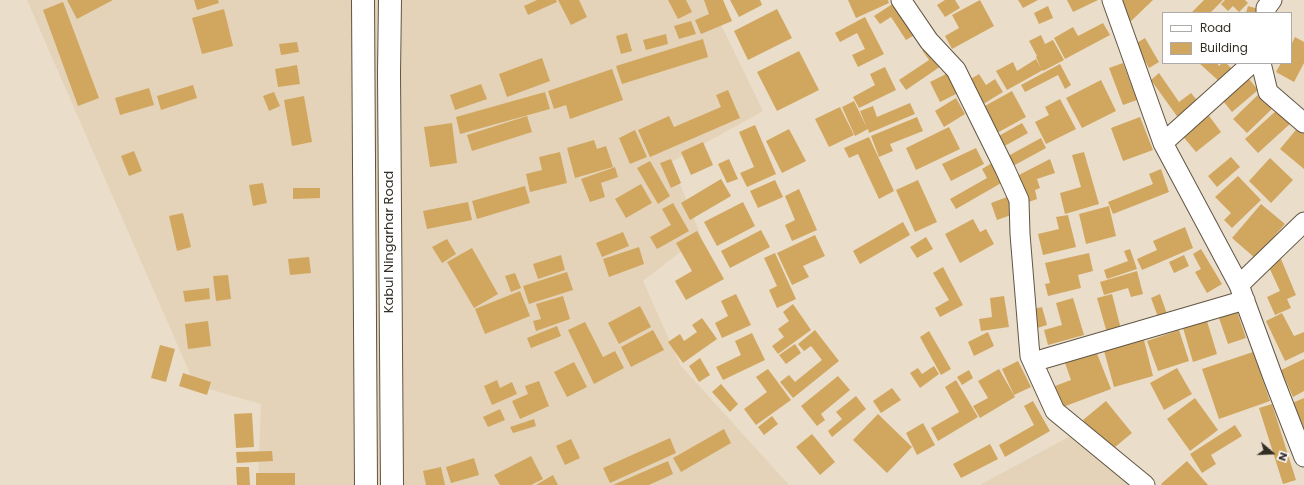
<!DOCTYPE html>
<html>
<head>
<meta charset="utf-8">
<style>
  body { margin:0 }
  #map { position:relative; width:1304px; height:485px; overflow:hidden; background:#eaddc9; font-family:Poppins,sans-serif }
  canvas { display:block }
  .legend { position:absolute; left:1162px; top:12px; width:130px; height:52px; box-sizing:border-box; background:#fff; border:1px solid #adaba8; margin:0; padding:5px 7px; list-style:none; font-size:12px; color:#322d25 }
  .legend li { display:flex; align-items:center; gap:8px; height:20px }
  .legend b { width:20px; border:1px solid #adaba8 }
  .north { position:absolute; left:1252px; top:433px; width:40px; height:40px; -webkit-text-stroke:3px #fff; paint-order:stroke; rotate:109deg; font-size:11px; font-weight:700; line-height:16px; text-align:center; color:#322d25 }
  .north::after { content:''; display:block; margin:auto; width:14px; height:18px; background:#322d25; clip-path:polygon(50% 0,100% 100%,50% 72%,0 100%) }
</style>
</head>
<body>
<div id="map">
<canvas width="1304" height="485"></canvas>
<ul class="legend">
<li><b style="height:5px;background:#fff"></b>Road</li>
<li><b style="height:11px;background:#d1a760"></b>Building</li>
</ul>
<div class="north">N</div>
</div>
<script>
const g = document.querySelector('canvas').getContext('2d');
g.lineJoin = 'round';
function fillPath(path, color) {
  g.fillStyle = color;
  g.fill(path, 'evenodd');
}
function toPath(rows) {
  const path = new Path2D();
  for (const r of rows) {
    path.moveTo(r[0], r[1]);
    for (let i = 2; i < r.length; i += 2) path.lineTo(r[i], r[i + 1]);
  }
  return path;
}
function trace(path, color, width, dash) {
  g.strokeStyle = color;
  g.lineWidth = width;
  g.lineCap = dash ? 'butt' : 'round';
  g.setLineDash(dash || []);
  g.stroke(path);
}
function label(font, color, halo, rows, align = 'center') {
  g.font = font + ' Poppins,sans-serif';
  g.lineWidth = 3;
  g.setLineDash([]);
  g.textBaseline = 'middle';
  g.strokeStyle = halo;
  g.fillStyle = color;
  for (const [text, x, y, turn = 0] of rows) {
    g.save();
    g.translate(x, y);
    g.rotate((+turn || 0) * Math.PI / 180);
    g.textAlign = isNaN(turn) ? turn : align;
    if (halo) g.strokeText(text, 0, 0);
    g.fillText(text, 0, 0);
    g.restore();
  }
}
const built = toPath([
  [27,0,709,0,763,111,671,162,701,236,643,281,681,366,789,485,258,485,261,404,195,385],
  [1076,433,1140,485,980,485]
]);
const building = toPath([
  [67,0,113,0,77,19],
  [194,0,218,0,219,3,197,10],
  [537,0,556,0,557,2,528,15,524,6],
  [558,0,579,0,587,17,571,25],
  [668,0,686,0,692,12,678,19],
  [704,0,723,0,732,21,701,34,695,20,709,14],
  [730,0,760,0,762,5,739,17],
  [848,0,888,0,889,3,856,18],
  [945,0,955,0,960,8,945,17,937,5],
  [980,0,994,26,952,49,945,36,959,28,952,15],
  [1018,0,1038,0,1023,8],
  [1067,0,1098,0,1073,12],
  [1117,0,1153,0,1129,23],
  [1204,0,1223,0,1210,13,1191,13],
  [1225,0,1245,0,1248,3,1239,12,1233,6,1228,11,1221,4],
  [897,1,918,33,906,40,891,17,880,24,874,16],
  [63,2,99,98,78,106,43,10],
  [1048,6,1053,18,1039,24,1034,13],
  [1248,6,1262,10,1261,13,1246,13],
  [224,9,233,46,202,54,192,18],
  [777,9,792,38,748,60,734,31],
  [865,17,884,54,858,67,852,55,865,49,857,33,840,42,835,33],
  [691,21,696,34,679,39,674,26],
  [1103,23,1110,35,1065,59,1054,38,1073,27,1078,36],
  [627,33,632,51,621,54,616,36],
  [666,34,668,44,646,50,643,40],
  [1041,35,1045,44,1053,40,1064,60,1043,71,1043,70,1007,90,996,71,1013,62,1017,71,1036,59,1041,68,1036,57,1037,56,1029,41],
  [1295,37,1304,42,1304,63,1294,82,1276,72,1281,63,1291,63,1291,45],
  [1145,38,1159,62,1149,68,1135,44],
  [703,39,708,57,622,84,616,66],
  [297,42,299,52,281,55,279,44],
  [930,44,944,64,906,90,899,80,929,60,922,50],
  [799,51,819,90,777,111,757,72],
  [542,58,550,81,507,97,499,74],
  [1123,63,1137,100,1123,105,1109,68],
  [1199,63,1217,63,1219,66,1222,63,1226,63,1234,71,1222,84],
  [1060,64,1071,85,1065,89,1058,75,1025,92,1021,85],
  [297,65,300,84,278,87,275,69],
  [885,67,896,90,859,108,853,97,875,85,870,74],
  [612,69,623,100,570,119,566,105,554,109,548,91],
  [950,72,960,92,940,102,930,82],
  [1159,73,1179,102,1191,93,1200,104,1179,119,1151,80],
  [979,74,986,85,995,79,1003,92,980,106,966,82],
  [1245,74,1258,90,1232,112,1219,96],
  [1101,80,1116,111,1082,128,1066,98],
  [481,84,487,99,455,110,450,95],
  [193,85,197,98,161,110,157,96],
  [149,88,154,105,120,115,115,98],
  [728,90,740,118,650,157,638,130,669,116,674,127,721,107,716,95],
  [1012,91,1026,117,997,133,983,107],
  [274,92,280,106,269,111,263,96],
  [545,92,550,109,460,134,456,117],
  [1261,92,1275,106,1247,133,1233,119],
  [304,96,312,142,292,146,284,100],
  [956,98,965,114,944,127,935,111],
  [1060,99,1076,129,1046,144,1035,122,1049,115,1045,107],
  [854,101,867,128,860,111,873,106,877,117,910,103,915,114,869,133,868,129,855,136,842,107],
  [840,107,854,135,829,147,815,119],
  [1278,109,1291,123,1258,153,1245,139],
  [1207,113,1221,132,1196,152,1181,134],
  [527,116,532,132,472,151,467,135],
  [917,117,923,131,890,144,893,151,879,157,871,136],
  [1140,117,1153,150,1123,161,1111,128],
  [452,123,457,163,430,167,424,127],
  [1022,123,1028,133,1001,148,995,138],
  [755,125,776,174,747,187,740,173,754,167,739,132],
  [1300,125,1304,129,1304,169,1280,149],
  [949,127,960,149,916,170,906,148],
  [789,129,806,161,782,173,766,141],
  [635,130,647,157,630,164,619,138],
  [869,137,894,191,879,199,858,154,849,158,844,148],
  [1041,138,1046,148,1013,166,1008,156],
  [594,140,597,149,606,146,613,167,575,178,567,148],
  [703,142,713,165,691,175,681,152],
  [976,148,984,164,951,181,942,164],
  [134,151,142,171,129,176,121,156],
  [560,152,567,183,530,192,526,174,542,170,539,157],
  [1084,152,1099,204,1065,214,1060,193,1081,187,1072,155],
  [1231,157,1240,167,1217,187,1208,176],
  [1270,158,1293,180,1271,203,1249,181],
  [671,159,681,183,671,188,660,163],
  [729,159,738,179,727,183,718,164],
  [1050,159,1055,173,1037,179,1040,188,1035,190,1037,199,1026,203,1015,177],
  [650,161,670,196,658,204,637,168],
  [992,163,1003,182,956,209,950,199,987,178,982,169],
  [615,167,618,177,601,183,605,197,590,202,581,179],
  [1161,169,1169,192,1113,214,1108,202,1153,184,1149,174],
  [1238,176,1261,200,1232,228,1224,220,1231,213,1215,197],
  [721,179,731,196,690,220,681,203],
  [775,180,783,197,758,208,750,191],
  [918,180,937,222,915,232,896,190],
  [263,183,267,203,253,206,249,185],
  [641,184,652,203,626,218,615,199],
  [525,186,530,203,477,219,472,201],
  [293,188,320,188,320,198,293,199],
  [799,189,817,230,792,241,785,225,795,220,785,196],
  [1007,197,1014,214,997,220,991,203],
  [468,202,472,220,427,229,423,211],
  [743,202,755,226,717,246,704,222],
  [673,203,689,231,657,249,650,237,671,225,662,209],
  [1261,204,1285,224,1255,258,1232,238],
  [1109,206,1116,236,1086,244,1079,214],
  [183,213,191,247,177,251,169,216],
  [1068,215,1076,247,1043,255,1038,234,1059,229,1056,217],
  [973,219,980,232,986,229,994,244,960,263,945,234],
  [903,222,910,235,860,264,853,251],
  [1185,227,1193,248,1142,270,1137,259,1157,250,1153,241],
  [761,230,770,247,730,268,721,251],
  [697,231,724,279,686,300,675,281,692,271,676,243],
  [623,232,629,246,602,257,596,243],
  [815,235,825,256,803,266,809,277,792,285,777,253],
  [926,237,933,249,917,258,910,247],
  [447,239,456,254,442,263,432,247],
  [639,247,644,264,609,277,603,259],
  [472,248,498,294,474,308,447,262],
  [1130,249,1137,269,1107,279,1104,270,1128,261,1124,251],
  [1201,249,1222,284,1207,293,1195,272,1201,269,1193,254],
  [775,253,796,299,777,308,769,290,777,286,764,258],
  [1089,253,1093,271,1078,275,1081,288,1048,296,1045,284,1050,283,1045,263],
  [561,255,565,270,538,279,533,264],
  [1184,255,1189,266,1174,273,1169,262],
  [309,257,311,273,290,275,288,259],
  [1281,259,1296,295,1287,299,1291,308,1275,315,1267,297,1280,291,1268,265],
  [943,267,963,305,940,317,935,308,949,300,933,273],
  [1137,271,1143,294,1131,297,1128,288,1104,295,1100,282],
  [567,272,573,290,529,304,523,286],
  [515,273,521,288,511,292,505,276],
  [228,275,231,299,216,301,213,276],
  [209,288,210,299,185,302,183,291],
  [520,291,530,316,485,334,475,309],
  [736,294,751,325,722,338,715,323,728,316,721,301],
  [1112,294,1121,329,1107,333,1097,298],
  [1160,294,1167,314,1158,317,1151,298],
  [563,296,570,319,536,331,533,321,541,319,536,304],
  [1004,296,1009,327,981,331,979,319,992,317,990,298],
  [1073,298,1084,335,1048,345,1044,330,1062,325,1056,303],
  [793,304,811,330,778,354,772,346,784,337,778,329,789,321,783,312],
  [640,306,651,327,619,344,608,323],
  [1042,307,1047,325,1034,329,1029,310],
  [1237,311,1246,338,1228,344,1219,318],
  [1282,313,1294,336,1304,332,1304,352,1285,361,1266,321],
  [702,318,717,339,683,363,668,342,680,334,684,341,697,332,692,325],
  [208,321,211,346,188,349,185,324],
  [1207,321,1217,354,1193,362,1183,328],
  [585,322,603,357,615,351,624,368,594,384,568,330],
  [557,326,561,336,531,348,527,338],
  [653,330,664,350,631,367,621,347],
  [815,330,839,361,793,398,780,382,789,375,795,382,822,360,811,346,804,351,798,344],
  [1179,330,1189,361,1158,371,1147,341],
  [929,331,951,369,941,375,920,337],
  [988,332,994,346,974,356,968,342],
  [752,333,765,360,723,380,716,367,741,355,735,341],
  [1144,340,1153,376,1114,387,1104,351],
  [795,344,801,353,786,364,779,355],
  [160,345,175,349,166,382,151,378],
  [1096,351,1111,389,1063,407,1055,386,1071,380,1065,363],
  [1253,352,1270,401,1219,419,1202,369],
  [700,358,710,375,699,382,689,366],
  [1304,359,1304,391,1293,397,1281,370],
  [1018,361,1031,387,1014,395,1002,369],
  [574,362,587,387,567,397,554,372],
  [934,366,939,374,920,388,910,373,918,368,922,374],
  [1177,368,1192,394,1164,410,1150,383],
  [768,369,791,400,756,425,744,409,767,392,756,377],
  [999,369,1015,397,980,418,973,406,988,398,978,381],
  [969,370,973,378,962,385,957,377],
  [183,373,211,382,207,395,179,386],
  [838,376,850,390,821,414,825,420,817,426,801,406],
  [497,380,500,388,512,382,517,394,492,405,484,386],
  [956,380,978,417,938,441,931,428,959,412,945,387],
  [539,381,549,406,520,419,512,401,528,394,525,386],
  [721,384,738,404,730,412,712,392],
  [892,388,901,400,881,413,873,401],
  [856,396,866,409,832,437,828,431,842,419,836,412],
  [1195,398,1218,430,1190,451,1167,419],
  [1304,398,1304,431,1292,403],
  [1033,401,1050,431,1005,457,999,445,1034,425,1024,406],
  [1106,401,1132,433,1109,452,1083,420],
  [1272,404,1296,480,1283,484,1259,408],
  [500,409,505,420,488,427,483,417],
  [252,413,254,447,236,448,234,414],
  [878,414,912,447,887,473,853,440],
  [772,416,778,424,764,435,758,427],
  [534,419,536,426,513,433,510,427],
  [923,423,935,445,917,455,906,433],
  [1235,425,1242,436,1211,455,1216,464,1202,473,1190,454],
  [724,429,731,443,681,472,673,458],
  [812,434,835,462,820,475,796,447],
  [670,438,676,453,610,483,603,468],
  [571,439,580,458,565,465,556,446],
  [990,444,998,459,961,478,953,464],
  [272,451,273,461,237,463,236,452],
  [531,456,543,479,531,485,500,485,494,475],
  [474,458,479,475,451,483,446,467],
  [668,461,673,474,649,485,613,485],
  [1187,461,1208,485,1162,485,1161,484],
  [236,467,249,467,250,485,237,485],
  [441,467,445,485,426,485,423,471],
  [256,473,295,473,295,485,256,485],
  [553,475,558,485,536,485]
]);
const minor = toPath([
  [901,0,929,41,956,70,1005,169,1019,200,1020,234,1030,356,1055,411,1145,485],
  [1112,0,1163,143,1239,285,1274,380,1304,457],
  [1266,13,1266,8,1272,0],
  [1261,63,1268,92,1304,123],
  [1163,143,1252,63],
  [1239,285,1304,222],
  [1033,362,1245,300]
]);
const trunk = toPath([
  [363,0,366,485],
  [390,0,389,73,392,485]
]);
const streetNames = [
  ["Kabul Ningarhar Road",390,242,-90]
];
fillPath(built, '#e4d3b8');
fillPath(building, '#d1a760');
trace(minor, '#605543', 21);
trace(trunk, '#605543', 24);
trace(minor, '#fff', 19);
trace(trunk, '#fff', 22);
label('13px', '#322d25', '#fff', streetNames);
</script>
</body>
</html>
